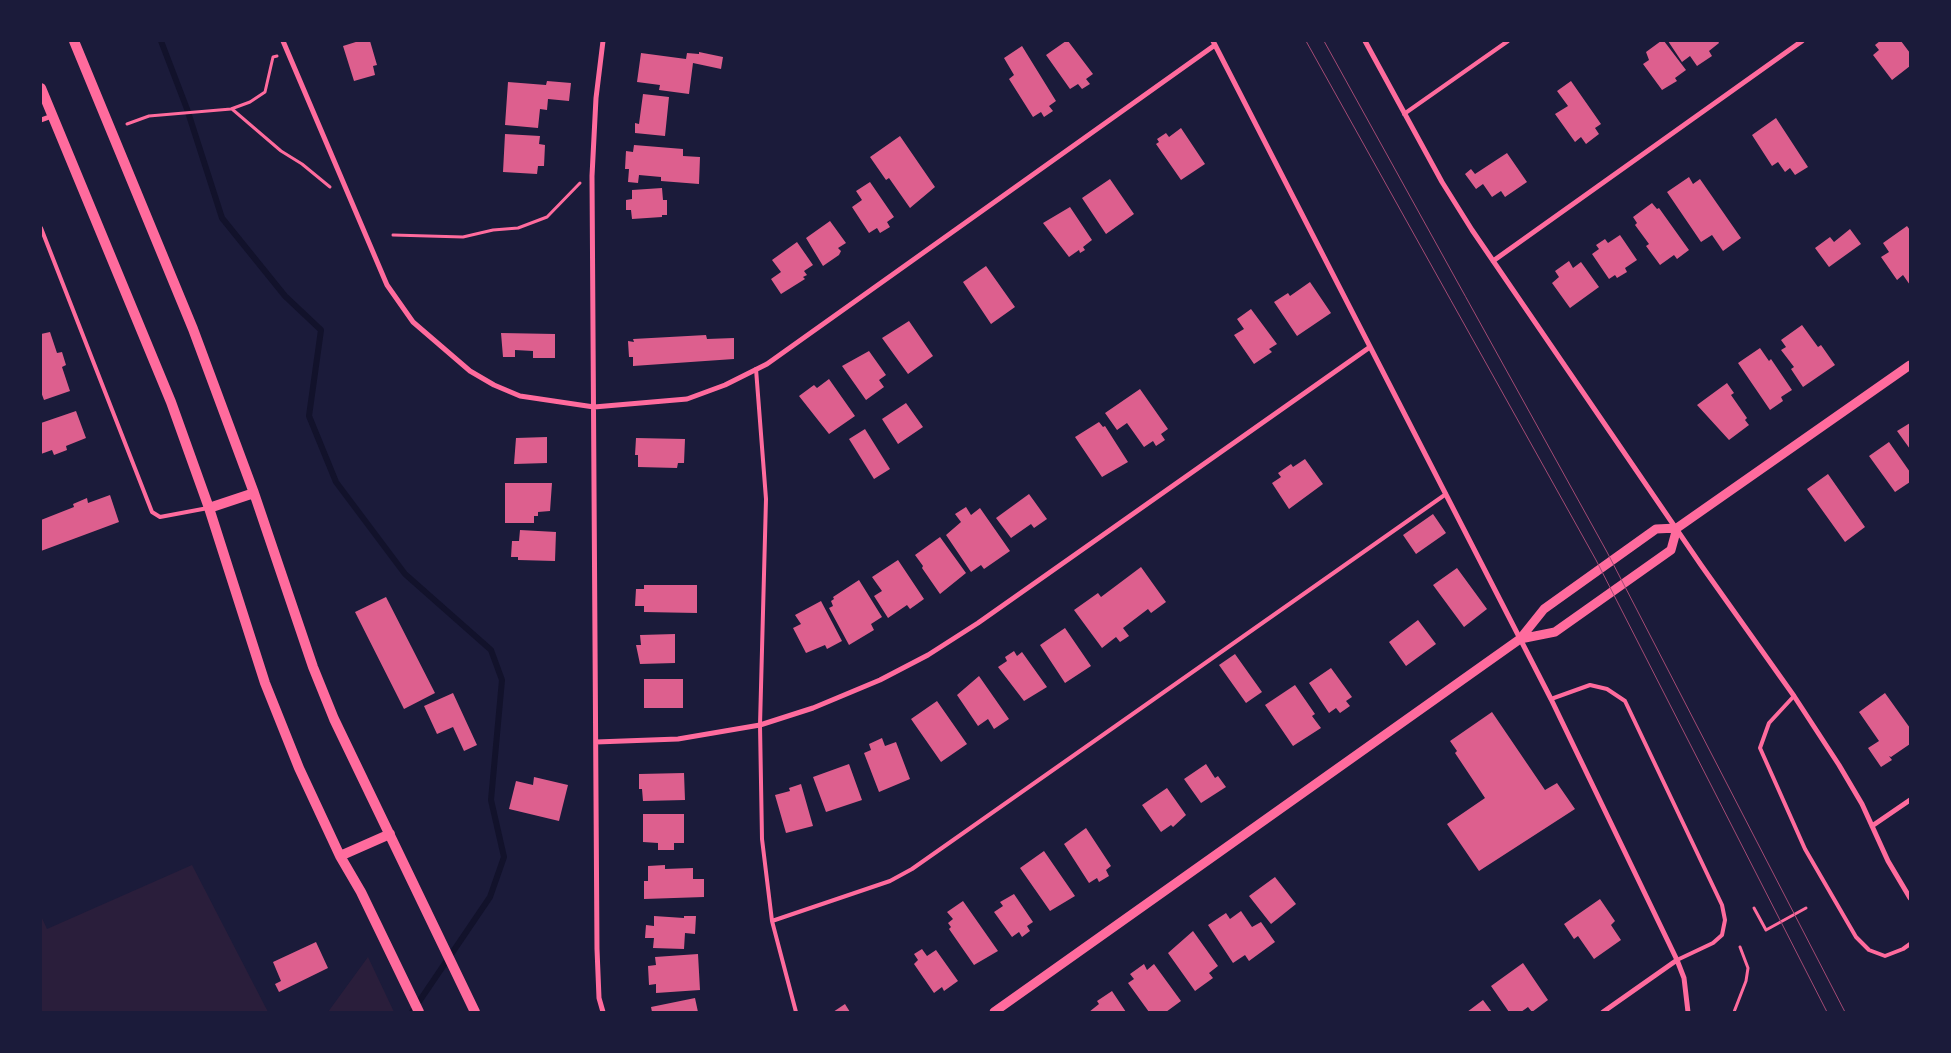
<!DOCTYPE html>
<html>
<head>
<meta charset="utf-8">
<style>
  body { margin:0 }
  #map { position:relative; width:1951px; height:1053px; overflow:hidden; background:#1b1b3a; font-family:"PT Sans Narrow",sans-serif }
  canvas { display:block }
  .frame { position:absolute; inset:0; border:42px solid #1b1b3a; pointer-events:none }
</style>
</head>
<body>
<div id="map">
<canvas width="1951" height="1053"></canvas>
<div class="frame"></div>
</div>
<script>
const g = document.querySelector('canvas').getContext('2d');
g.lineJoin = 'round';
function fillPath(path, color) {
  g.fillStyle = color;
  g.fill(path, 'evenodd');
}
function toPath(rows) {
  const path = new Path2D();
  for (const r of rows) {
    path.moveTo(r[0], r[1]);
    for (let i = 2; i < r.length; i += 2) path.lineTo(r[i], r[i + 1]);
  }
  return path;
}
function trace(path, color, width, dash) {
  g.strokeStyle = color;
  g.lineWidth = width;
  g.lineCap = dash ? 'butt' : 'round';
  g.setLineDash(dash || []);
  g.stroke(path);
}
const green = toPath([
  [192,865,268,1012,41,1012,41,916,47,929],
  [368,957,394,1012,328,1012]
]);
const stream = toPath([
  [161,41,187,109,222,218,285,296,321,330,309,416,336,482,405,574,491,650,502,680,491,800,504,857,490,897,412,1012]
]);
const building = toPath([
  [359,41,370,41,377,65,373,66,375,75,354,81,343,46],
  [1066,41,1068,41,1093,74,1086,79,1090,84,1082,89,1078,84,1070,89,1046,55],
  [1661,41,1664,41,1686,70,1675,78,1677,81,1662,90,1643,64,1649,60,1646,52],
  [1668,41,1718,41,1719,43,1709,51,1712,56,1697,66,1690,56,1682,62],
  [1880,41,1901,41,1910,53,1910,66,1892,80,1873,55,1879,50,1875,45],
  [1022,46,1056,101,1049,106,1053,111,1044,117,1041,112,1033,117,1009,79,1014,75,1004,58],
  [699,52,723,57,721,69,693,63,689,94,659,90,660,85,637,82,641,53,686,59,687,53,699,54],
  [547,81,571,83,569,101,548,99,547,110,540,109,538,128,505,125,508,82,546,85],
  [1571,81,1601,124,1595,128,1599,134,1586,144,1581,137,1575,142,1555,114,1568,106,1557,91],
  [643,94,669,97,665,136,635,133,635,123,639,124],
  [1776,118,1808,167,1795,175,1790,168,1785,172,1778,162,1772,166,1752,135],
  [1181,128,1205,164,1181,180,1156,144,1159,142,1157,139,1166,133,1169,137],
  [505,134,540,136,539,144,545,145,544,166,538,166,537,174,503,172],
  [900,136,935,187,910,208,889,178,886,180,870,157],
  [634,145,683,149,683,156,700,157,699,184,661,181,661,177,639,175,638,183,628,182,629,169,625,169,626,151,633,152],
  [1507,153,1527,182,1505,197,1501,191,1492,197,1483,184,1476,189,1465,174,1471,169,1475,174],
  [1689,177,1693,184,1700,179,1741,238,1723,251,1712,235,1701,242,1667,192],
  [1110,179,1134,214,1106,234,1082,198],
  [870,182,894,217,887,222,890,227,880,233,877,228,869,233,852,207,862,200,856,191],
  [662,188,663,200,667,200,667,215,662,215,662,217,632,219,631,210,626,210,626,200,632,199,632,190],
  [1652,203,1657,209,1659,208,1689,250,1677,259,1674,255,1660,265,1646,246,1649,244,1635,225,1637,223,1633,217],
  [1070,207,1092,240,1083,247,1085,250,1080,253,1079,250,1069,257,1043,223],
  [830,221,846,243,838,248,841,251,839,255,823,266,806,238],
  [1907,226,1910,230,1910,285,1903,275,1897,280,1881,257,1889,252,1883,243],
  [1850,229,1861,244,1829,267,1815,248,1830,237,1834,242],
  [1620,235,1637,260,1625,268,1627,272,1617,278,1615,275,1609,279,1592,254,1599,249,1596,245,1605,239,1608,243],
  [797,242,813,265,804,271,807,275,803,277,805,279,781,294,771,279,781,272,772,260],
  [1569,261,1573,268,1581,262,1599,287,1570,308,1552,283,1559,277,1555,271],
  [986,266,1015,307,991,324,963,282],
  [1310,282,1331,313,1297,336,1274,302,1288,293,1290,296],
  [1251,309,1277,344,1269,349,1272,352,1254,364,1234,335,1244,329,1237,319],
  [909,321,933,356,908,374,882,338],
  [1802,325,1818,347,1821,345,1835,365,1803,387,1791,369,1794,367,1781,350,1786,347,1781,340],
  [50,332,57,353,62,352,66,365,62,367,70,391,44,400,41,392,41,334],
  [501,333,555,334,555,358,533,358,533,351,515,350,515,357,503,357],
  [706,335,707,339,734,338,734,359,633,366,633,357,629,357,628,341,634,342,633,339],
  [1760,348,1769,361,1771,359,1792,390,1781,397,1783,401,1770,410,1738,363],
  [869,351,886,375,879,380,884,387,866,400,842,366],
  [829,379,855,416,829,434,799,396,814,385,817,388],
  [1727,383,1734,393,1731,395,1747,418,1745,420,1749,425,1729,440,1697,405],
  [1140,389,1168,429,1161,434,1165,440,1156,446,1153,441,1144,447,1127,423,1117,430,1105,413],
  [906,403,923,427,898,444,882,419],
  [76,411,86,438,66,446,67,450,54,455,52,450,41,454,41,423],
  [1099,422,1103,427,1105,426,1128,462,1102,477,1075,437],
  [1910,423,1910,449,1897,431],
  [865,429,890,469,874,479,849,439],
  [547,437,547,463,514,464,516,438],
  [636,438,685,439,684,463,678,463,677,468,638,467,638,455,635,455],
  [1889,442,1910,472,1910,482,1895,492,1869,456],
  [1305,459,1323,484,1289,509,1272,483,1281,477,1278,473,1291,464,1293,467],
  [1828,474,1865,527,1845,542,1807,489],
  [505,483,552,483,550,511,538,512,538,516,534,516,534,523,505,523],
  [1029,494,1047,519,1034,528,1031,524,1011,538,996,518],
  [110,495,119,522,41,551,41,520,74,507,73,504,87,498,88,503],
  [966,507,971,515,980,508,1010,551,984,569,981,565,971,572,946,535,961,522,955,514],
  [1433,514,1446,533,1416,554,1403,535],
  [520,530,556,532,555,561,518,560,518,557,511,557,512,541,519,541],
  [940,537,966,573,940,594,922,568,923,566,915,555],
  [898,560,924,599,910,609,907,605,888,618,874,596,882,591,872,577],
  [1141,567,1166,602,1151,613,1148,609,1123,628,1129,636,1120,642,1116,637,1102,648,1074,610,1098,593,1101,597],
  [1457,568,1487,609,1464,627,1433,585],
  [859,580,882,617,871,624,874,630,849,645,829,608,833,606,831,601,834,599,833,597],
  [644,585,697,585,697,613,644,612,644,606,635,606,636,589,644,589],
  [386,597,435,693,404,709,355,612],
  [821,601,842,641,827,649,825,645,806,653,793,628,801,624,795,615],
  [1418,620,1436,644,1406,666,1389,642],
  [1065,628,1091,666,1065,683,1040,645],
  [675,634,675,663,640,664,636,645,641,645,640,635],
  [1014,651,1017,656,1022,652,1047,687,1024,701,998,667,1007,661,1005,657],
  [1235,654,1262,692,1246,703,1219,665],
  [1331,668,1352,697,1346,701,1350,706,1340,713,1336,708,1329,713,1309,683],
  [979,676,1009,719,994,729,988,719,978,726,957,695],
  [644,679,683,679,683,708,644,708],
  [1295,685,1315,714,1312,716,1321,728,1293,746,1265,705],
  [453,693,477,745,464,751,453,727,437,734,424,706],
  [1885,693,1910,728,1910,744,1891,757,1889,756,1892,760,1881,767,1868,748,1879,741,1859,712],
  [937,701,967,744,941,762,911,719],
  [1492,712,1545,790,1557,783,1575,809,1479,871,1447,824,1485,798,1455,753,1457,751,1450,741],
  [882,738,885,746,896,742,910,779,879,792,864,753,871,750,869,744],
  [849,764,862,800,826,812,813,777],
  [1206,764,1215,778,1218,776,1226,787,1201,803,1184,779],
  [684,773,685,800,643,801,642,789,639,789,639,774],
  [534,777,568,785,559,821,509,809,516,781,533,785],
  [801,784,813,826,786,833,775,795,790,791,789,788],
  [1167,788,1186,815,1173,827,1171,825,1161,832,1142,805],
  [643,814,684,814,684,843,674,843,674,850,658,850,658,843,643,842],
  [1086,828,1111,866,1106,870,1109,876,1099,882,1097,878,1089,883,1064,844],
  [1044,851,1075,896,1050,911,1020,868],
  [665,865,665,869,693,868,693,879,704,879,704,897,644,899,644,881,648,881,648,866],
  [1275,877,1296,904,1271,924,1249,896],
  [1014,894,1033,922,1027,926,1030,931,1022,937,1019,932,1012,937,994,912,1003,906,1000,902],
  [1600,899,1615,921,1611,925,1621,940,1594,959,1578,936,1574,939,1564,924],
  [963,901,998,951,974,965,949,929,951,927,948,923,953,919,947,912],
  [1241,911,1252,927,1261,922,1275,942,1249,961,1245,955,1233,963,1208,925,1226,913,1230,919],
  [654,916,684,918,684,916,696,916,695,934,685,933,684,949,653,948,654,938,645,938,646,925,654,926],
  [1193,931,1218,966,1209,973,1213,978,1195,991,1168,953],
  [316,942,328,968,279,992,275,984,281,981,273,962],
  [922,949,927,956,936,950,958,981,944,991,942,987,934,993,914,964,918,960,914,954],
  [698,954,700,990,656,993,656,984,649,985,648,966,656,965,655,957],
  [1523,963,1548,1000,1532,1012,1528,1007,1521,1012,1509,1012,1491,986],
  [1144,964,1147,970,1154,964,1181,1001,1166,1012,1149,1012,1128,983,1134,979,1130,974],
  [1112,991,1126,1012,1089,1012,1099,1004,1097,1001],
  [695,998,698,1012,652,1012,651,1007],
  [1483,1000,1492,1012,1467,1012],
  [845,1004,850,1012,833,1012]
]);
const path = toPath([
  [232,109,281,151,302,164,330,187],
  [127,124,149,116,231,109,250,102,265,92,273,57,277,56],
  [393,235,463,237,493,230,518,228,547,217,580,183],
  [1754,908,1766,930,1806,908],
  [1734,1012,1746,981,1748,968,1740,947]
]);
const service = toPath([
  [1404,114,1508,41],
  [41,228,152,512,160,517,208,508],
  [756,369,766,499,760,725,762,839,772,921,796,1012],
  [1794,696,1769,723,1760,748,1805,849,1856,937,1869,950,1885,956,1903,949,1910,944],
  [1551,699,1590,685,1607,689,1625,701,1722,905,1725,920,1722,935,1713,943,1677,960],
  [772,921,890,881,912,869,1446,494]
]);
const minor = toPath([
  [283,41,387,285,413,322,470,371,494,385,520,396,594,407,687,399,725,385,767,364,1215,45],
  [1213,41,1551,699,1677,960,1684,978,1688,1012],
  [1365,41,1442,182,1472,230,1701,565,1794,696,1839,765,1862,804,1888,861,1910,898],
  [41,120,52,116],
  [1493,261,1802,41],
  [596,742,678,739,760,725,813,708,880,680,928,655,978,623,1370,347],
  [1872,826,1910,800],
  [603,1012,599,998,597,949,592,176,596,98,603,41],
  [1603,1012,1677,960]
]);
const tertiary = toPath([
  [1520,639,1555,632,1671,550,1677,528],
  [994,1012,1520,639,1544,609,1656,529,1677,528,1910,365]
]);
const secondary = toPath([
  [74,41,193,329,254,493,313,667,334,719,475,1012],
  [41,88,171,402,209,508,265,683,299,768,340,856,361,892,419,1012],
  [209,508,254,493],
  [340,856,390,834]
]);
const tram = toPath([
  [1306,41,1596,560,1827,1012],
  [1324,41,1607,552,1845,1012]
]);
fillPath(green, '#2a1e3b');
trace(stream, '#12122b', 6);
fillPath(building, '#dd5f8e');
trace(path, '#ff6b9d', 3);
trace(service, '#ff6b9d', 4);
trace(minor, '#ff6b9d', 5);
trace(tertiary, '#ff6b9d', 9);
trace(secondary, '#ff6b9d', 10);
trace(tram, '#a44b75', 1);
</script>
</body>
</html>
